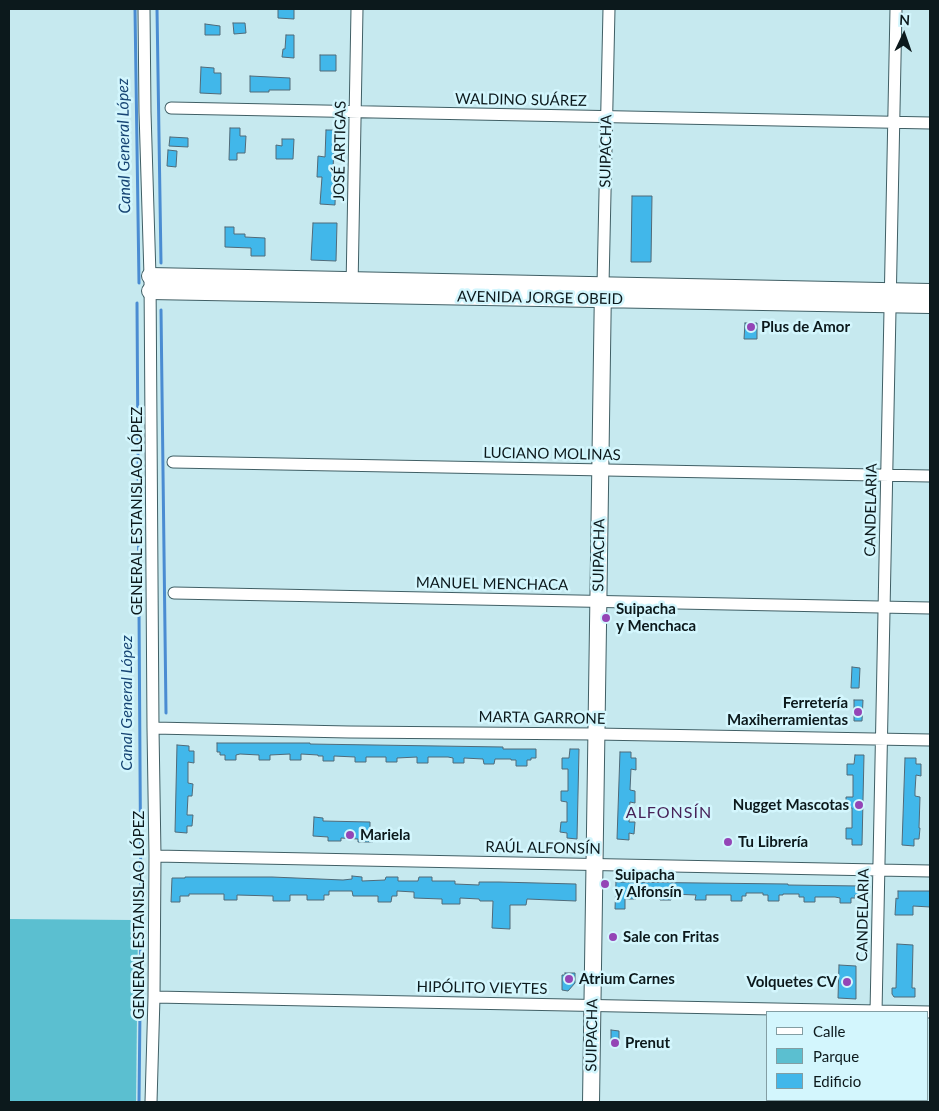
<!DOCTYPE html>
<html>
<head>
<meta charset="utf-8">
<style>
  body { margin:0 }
  #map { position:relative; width:939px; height:1111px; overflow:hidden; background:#c6e9ef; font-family:Lato,sans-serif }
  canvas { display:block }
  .frame { position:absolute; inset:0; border:10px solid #0c191c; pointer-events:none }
  .legend { position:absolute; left:766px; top:1011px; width:162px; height:90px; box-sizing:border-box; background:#d3f6fd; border:1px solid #839ea3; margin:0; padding:6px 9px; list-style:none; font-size:15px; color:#0c191c }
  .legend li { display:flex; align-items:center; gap:10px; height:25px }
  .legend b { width:25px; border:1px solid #839ea3 }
  .north { position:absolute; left:879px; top:10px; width:50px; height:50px; -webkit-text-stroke:4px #d3f6fd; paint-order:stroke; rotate:3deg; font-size:14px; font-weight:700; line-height:20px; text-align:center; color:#0c191c }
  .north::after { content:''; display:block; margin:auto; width:18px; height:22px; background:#0c191c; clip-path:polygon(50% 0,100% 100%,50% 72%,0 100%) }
</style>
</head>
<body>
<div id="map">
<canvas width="939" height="1111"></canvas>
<div class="frame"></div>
<ul class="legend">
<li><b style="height:6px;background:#fff"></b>Calle</li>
<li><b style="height:14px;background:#5bbfd0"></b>Parque</li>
<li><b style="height:14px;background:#41b7ea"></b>Edificio</li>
</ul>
<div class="north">N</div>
</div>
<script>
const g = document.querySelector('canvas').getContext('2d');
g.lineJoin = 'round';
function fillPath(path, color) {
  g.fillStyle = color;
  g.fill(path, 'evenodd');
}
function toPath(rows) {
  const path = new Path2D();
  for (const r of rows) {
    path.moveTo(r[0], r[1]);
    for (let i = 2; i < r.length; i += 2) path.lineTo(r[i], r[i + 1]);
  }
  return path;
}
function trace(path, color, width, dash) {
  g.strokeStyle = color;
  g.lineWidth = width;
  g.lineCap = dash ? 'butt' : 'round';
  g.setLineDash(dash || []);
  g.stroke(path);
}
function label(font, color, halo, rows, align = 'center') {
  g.font = font + ' Lato,sans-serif';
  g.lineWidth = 5;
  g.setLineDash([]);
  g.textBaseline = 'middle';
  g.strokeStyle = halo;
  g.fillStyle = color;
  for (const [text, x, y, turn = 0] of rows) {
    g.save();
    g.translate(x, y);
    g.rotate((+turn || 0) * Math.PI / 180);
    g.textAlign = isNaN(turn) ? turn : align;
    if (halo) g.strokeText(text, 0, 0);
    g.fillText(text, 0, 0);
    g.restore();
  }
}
const green = toPath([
  [9,919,133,920,138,924,136,1102,9,1102]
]);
const stream = toPath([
  [135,9,139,283],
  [157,9,161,263],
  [137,303,141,916,139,1102],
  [161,310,166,713]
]);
const building = toPath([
  [278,9,294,9,294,19,278,18,278,9],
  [233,23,245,23,246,33,234,34,233,23],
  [205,24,220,26,220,35,205,35,205,24],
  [286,35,294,35,294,58,282,57,283,49,285,49,286,35],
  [320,55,336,55,336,71,320,71,320,55],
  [201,67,214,68,214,73,221,73,221,94,200,93,201,67],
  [250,76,290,78,290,90,269,90,269,92,250,92,250,76],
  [230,128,240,128,240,136,246,136,245,153,237,153,237,160,229,160,230,128],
  [326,130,338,130,337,150,334,150,333,168,336,168,335,205,320,204,322,177,317,177,318,156,325,157,326,130],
  [170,137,188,138,188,147,169,146,170,137],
  [282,139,294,139,293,159,276,159,276,145,282,146,282,139],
  [168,150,177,151,176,167,167,166,168,150],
  [632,196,652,196,651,262,631,262,632,196],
  [313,223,337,223,336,261,311,260,313,223],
  [225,227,234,227,234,234,245,234,245,237,265,238,265,256,251,256,251,248,225,247,225,227],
  [745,323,757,323,757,339,744,339,745,323],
  [852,667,860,668,859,688,851,688,852,667],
  [854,700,863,700,862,721,854,721,854,700],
  [217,743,310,743,310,744,503,747,503,749,536,749,536,758,531,758,531,760,527,760,527,766,516,766,516,760,511,760,511,759,495,759,494,764,484,764,483,759,464,758,464,763,453,763,453,758,448,757,428,757,428,763,417,763,417,757,397,758,397,762,386,762,386,757,366,757,366,762,355,762,355,757,334,756,334,761,323,761,323,756,318,756,318,755,301,754,301,760,290,760,290,754,270,755,270,760,259,760,259,755,240,754,236,755,236,760,225,760,225,755,220,755,220,752,217,752,217,743],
  [177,745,189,746,189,751,194,751,194,763,188,762,188,783,193,784,192,796,188,796,187,815,193,815,192,826,187,826,187,833,175,832,177,745],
  [570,749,579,749,577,839,567,838,567,833,560,832,561,822,567,822,567,802,561,801,561,791,568,791,568,769,562,769,562,758,569,758,570,749],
  [620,752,631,752,631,758,636,758,636,770,631,769,630,790,635,791,635,803,630,802,629,822,635,822,634,834,629,833,629,840,617,839,620,752],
  [855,755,864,755,862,845,852,845,852,839,846,839,846,828,852,828,852,808,846,807,846,797,853,797,853,775,847,775,847,764,854,764,855,755],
  [905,758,916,758,916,764,921,764,921,776,916,775,915,791,915,796,920,797,919,828,920,828,919,839,914,839,914,846,902,845,905,758],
  [314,817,323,818,323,821,370,822,370,830,374,830,373,842,358,842,358,839,341,838,341,841,328,841,328,837,313,836,314,817],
  [352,876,362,877,362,881,385,880,386,877,398,877,398,881,418,881,419,877,432,877,432,881,455,881,455,884,479,885,479,882,499,882,576,884,576,901,527,899,526,905,510,905,510,929,492,928,493,901,480,901,479,899,460,898,460,904,442,904,442,899,414,898,414,892,397,891,397,896,392,896,391,902,378,902,378,896,353,896,352,891,329,891,329,895,324,895,324,900,307,900,307,895,290,895,290,901,273,901,273,896,237,895,237,900,224,900,224,894,189,894,189,896,180,896,180,902,171,902,172,878,185,878,185,877,272,877,343,880,352,879,352,876],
  [616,882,788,884,788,885,860,886,859,895,855,895,855,898,851,898,851,903,840,903,840,898,835,897,815,897,815,902,804,902,804,897,799,897,799,894,783,894,783,895,779,895,779,901,768,901,768,895,763,895,763,893,746,893,746,896,742,896,742,901,731,901,731,895,706,895,706,900,695,900,696,895,671,894,671,900,660,900,660,894,636,893,636,899,625,899,625,909,615,909,616,882],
  [898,891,930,891,930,907,913,906,913,915,895,915,896,898,898,899,898,891],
  [897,944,913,945,912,988,915,988,915,997,894,997,892,994,892,988,896,988,897,944],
  [839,965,856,966,856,999,838,998,839,965],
  [565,973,575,973,575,983,568,991,562,990,562,975,565,975,565,973],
  [611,1030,619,1031,619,1046,611,1045,611,1030]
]);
const minor = toPath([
  [144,9,145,112,150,276,153,728,155,856,154,997,151,1102],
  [171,108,930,123],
  [603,285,609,9],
  [352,288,357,9],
  [173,462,930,476],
  [174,593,930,608],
  [153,728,349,732,596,734,930,740],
  [155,856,930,871],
  [154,997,930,1012],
  [876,1012,896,9],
  [875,1102,875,1100]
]);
const secondary = toPath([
  [150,276,930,292],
  [150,291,930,305],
  [591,1102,603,285]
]);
const markers = [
  [751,327,5,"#9445b6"],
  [606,618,5,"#9445b6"],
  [858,712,5,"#9445b6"],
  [859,805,5,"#9445b6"],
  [350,835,5,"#9445b6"],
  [728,842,5,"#9445b6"],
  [605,884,5,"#9445b6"],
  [613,937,5,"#9445b6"],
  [569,979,5,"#9445b6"],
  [847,982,5,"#9445b6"],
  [615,1043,5,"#9445b6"]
];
const streetNames = [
  ["WALDINO SUÁREZ",521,100,1],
  ["JOSÉ ARTIGAS",340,151,-89],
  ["SUIPACHA",606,151,-89],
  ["AVENIDA JORGE OBEID",540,298,1],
  ["LUCIANO MOLINAS",552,454,1],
  ["CANDELARIA",871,510,-89],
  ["GENERAL ESTANISLAO LÓPEZ",137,511,-90],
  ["SUIPACHA",599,555,-89],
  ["MANUEL MENCHACA",492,584,1],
  ["MARTA GARRONE",542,718,1],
  ["RAÚL ALFONSÍN",543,848,1],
  ["GENERAL ESTANISLAO LÓPEZ",139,915,-90],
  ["CANDELARIA",863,915,-89],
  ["HIPÓLITO VIEYTES",482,988,1],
  ["SUIPACHA",592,1035,-89]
];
const poiNames = [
  ["Plus de Amor",761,327],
  ["Suipacha",616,609],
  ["y Menchaca",616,626],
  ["Ferretería",848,703,"right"],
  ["Maxiherramientas",848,720,"right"],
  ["Nugget Mascotas",849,805,"right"],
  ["Mariela",360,835],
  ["Tu Librería",738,842],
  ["Suipacha",615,875],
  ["y Alfonsín",615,892],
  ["Sale con Fritas",623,937],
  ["Atrium Carnes",579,979],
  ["Volquetes CV",837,982,"right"],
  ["Prenut",625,1043]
];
const waterNames = [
  ["Canal General López",124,146,-91],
  ["Canal General López",127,703,-90]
];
const neighbourhoodNames = [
  ["ALFONSÍN",669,813]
];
fillPath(green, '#5bbfd0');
trace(stream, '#4a8cd2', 3);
fillPath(building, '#41b7ea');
trace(building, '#506a78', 1);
trace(minor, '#405f65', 13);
trace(secondary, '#405f65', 18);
trace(minor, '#fff', 11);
trace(secondary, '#fff', 16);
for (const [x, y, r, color] of markers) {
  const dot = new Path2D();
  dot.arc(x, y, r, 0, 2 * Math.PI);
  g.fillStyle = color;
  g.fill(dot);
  trace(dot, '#d3f6fd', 2);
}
label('15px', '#0c191c', '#d3f6fd', streetNames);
label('bold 15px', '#0c191c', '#d3f6fd', poiNames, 'left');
label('italic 16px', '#174574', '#d3f6fd', waterNames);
g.letterSpacing = '1px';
label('16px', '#472258', '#d3f6fd', neighbourhoodNames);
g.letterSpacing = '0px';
</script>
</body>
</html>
